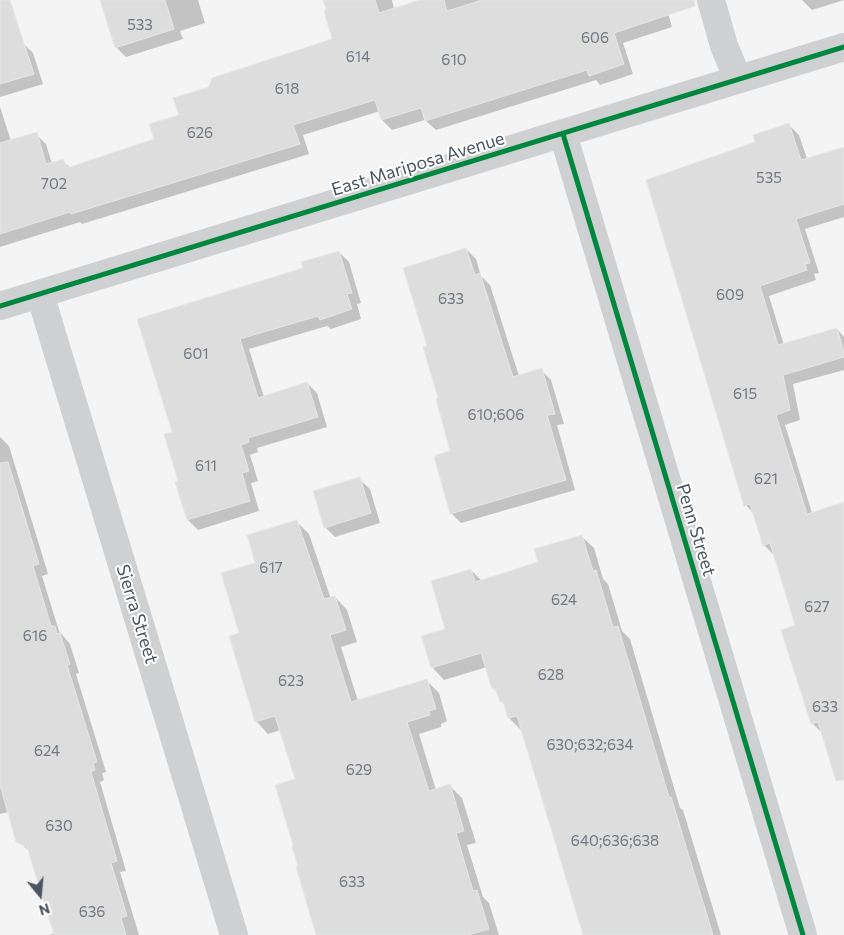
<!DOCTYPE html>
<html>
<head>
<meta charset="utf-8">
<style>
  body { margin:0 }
  #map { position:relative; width:844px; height:935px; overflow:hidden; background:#f4f4f4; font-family:Commissioner,sans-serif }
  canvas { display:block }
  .north { position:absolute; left:15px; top:870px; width:50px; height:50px; -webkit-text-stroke:4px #fff; paint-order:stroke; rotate:163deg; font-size:14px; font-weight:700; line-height:20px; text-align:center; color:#4a5661 }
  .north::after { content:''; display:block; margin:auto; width:18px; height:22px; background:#4a5661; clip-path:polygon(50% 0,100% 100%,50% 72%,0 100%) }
</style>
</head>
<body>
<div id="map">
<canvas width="844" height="935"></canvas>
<div class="north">N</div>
</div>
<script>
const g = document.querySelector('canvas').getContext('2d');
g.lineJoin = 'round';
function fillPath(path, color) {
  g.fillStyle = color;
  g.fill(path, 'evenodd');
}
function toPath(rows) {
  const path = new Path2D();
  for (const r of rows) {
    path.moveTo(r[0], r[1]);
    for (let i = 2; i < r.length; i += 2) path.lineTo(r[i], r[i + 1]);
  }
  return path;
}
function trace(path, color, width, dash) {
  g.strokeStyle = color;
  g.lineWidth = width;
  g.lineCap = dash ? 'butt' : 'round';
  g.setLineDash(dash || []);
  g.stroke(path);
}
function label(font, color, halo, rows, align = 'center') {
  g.font = font + ' Commissioner,sans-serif';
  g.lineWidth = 4;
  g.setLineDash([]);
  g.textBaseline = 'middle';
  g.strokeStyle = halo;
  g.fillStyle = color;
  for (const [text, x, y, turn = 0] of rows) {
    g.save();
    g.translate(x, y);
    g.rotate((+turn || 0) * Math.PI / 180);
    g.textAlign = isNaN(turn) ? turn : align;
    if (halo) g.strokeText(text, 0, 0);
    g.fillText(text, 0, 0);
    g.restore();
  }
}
const shadow = toPath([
  [101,0,198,0,205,23,180,31,183,39,126,57,116,47],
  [324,0,392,0,394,9,425,0,664,0,672,27,623,43,633,74,600,85,596,80,436,130,425,120,392,130,382,120,380,111,303,135,309,154,82,224,80,222,0,247,0,107,11,141,36,134,46,144,52,164,63,161,70,168,155,140,210,88,334,39],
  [802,0,844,0,812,10],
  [23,43,33,53,43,84,0,97,0,50],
  [789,125,799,135,807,159,844,148,844,217,805,229,819,273,814,274,816,280,769,296,784,345,837,329,844,337,844,370,793,384,800,420,785,425,812,513,844,503,844,767,822,733,812,723,797,626,775,556,764,545,755,515,746,505,757,143],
  [466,249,476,259,481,276,490,285,519,376,541,370,551,380,564,424,557,425,575,490,461,523,451,513,452,452,429,347],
  [339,252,349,262,361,303,357,304,361,319,331,329,327,326,249,349,264,397,307,383,317,393,327,427,257,448,258,452,250,455,258,481,251,483,259,511,198,530,188,520,180,482,174,433,139,320,305,269],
  [0,437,9,446,48,574,42,576,59,631,70,644,79,673,76,674,106,772,102,773,104,780,100,782,126,871,120,872,139,935,49,935,55,933,30,852,18,841,9,812,0,814],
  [359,479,370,489,380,523,335,537,325,527],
  [297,522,309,534,331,599,335,597,347,610,357,642,341,647,358,701,427,681,439,693,447,721,441,724,441,727,419,734,436,790,450,786,462,798,476,843,467,845,483,897,489,903,499,935,319,935,300,867,296,780,281,730,268,734,256,721,241,634,257,564],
  [581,536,594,548,603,579,608,584,622,631,630,639,680,808,683,810,721,935,584,935,521,730,509,718,506,706,501,701,498,693,493,688,487,667,444,680,432,667,471,570,482,581,540,563]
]);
const building = toPath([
  [0,0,10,0,34,74,0,84,0,0],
  [100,0,165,0,174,29,115,48,100,0],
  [323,0,375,0,379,13,420,0,444,0,447,11,482,0,694,0,695,6,614,33,624,64,589,76,587,70,425,121,421,108,381,120,375,100,293,125,300,144,71,214,70,212,0,234,0,143,37,132,46,164,63,159,67,168,154,139,149,124,179,115,173,98,209,87,212,78,332,39,324,11,326,10,323,0],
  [789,123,801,160,844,147,844,204,796,219,810,263,805,264,807,270,760,286,778,345,837,328,844,352,844,357,783,375,790,410,776,415,807,514,844,502,844,780,836,781,818,722,811,724,781,630,795,625,770,543,763,546,750,504,744,506,646,180,755,142,753,135,789,123],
  [466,248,475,275,480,273,513,377,542,368,555,414,547,415,566,480,450,514,434,457,436,457,436,455,450,451,436,399,438,398,423,347,427,346,403,268,466,248],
  [339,251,352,293,347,294,352,309,320,320,318,316,240,339,258,398,307,382,318,417,248,438,249,442,241,445,249,471,242,473,250,501,187,520,175,482,178,481,164,434,172,432,137,319,303,268,301,262,339,251],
  [8,462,39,564,33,566,51,626,55,626,57,634,60,633,70,664,67,665,97,762,93,763,95,770,91,772,117,861,111,863,127,916,121,918,126,935,54,935,27,847,16,842,0,785,0,463,8,462],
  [360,477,371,513,324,528,313,491,360,477],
  [297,520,324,599,335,596,346,630,330,635,351,702,427,679,436,709,429,711,430,715,407,722,429,791,450,784,464,831,456,833,473,891,477,890,489,929,468,935,316,935,296,867,298,866,292,847,293,845,275,785,295,779,275,716,255,722,229,636,239,633,221,573,255,563,247,535,297,520],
  [582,535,593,571,596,570,613,627,618,626,669,797,671,797,713,935,583,935,517,716,508,718,503,701,500,702,495,688,492,689,481,653,431,668,421,636,445,629,431,581,471,569,475,582,538,562,534,549,582,535]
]);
const minor = toPath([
  [711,0,724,46,738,79],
  [563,134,803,935],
  [40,294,234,935]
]);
const tertiary = toPath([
  [0,306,844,47]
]);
const cycleway = toPath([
  [563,134,803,935],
  [0,306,844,47]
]);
const numberNames = [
  ["533",140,25],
  ["606",595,38],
  ["614",358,57],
  ["610",454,60],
  ["618",287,89],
  ["626",200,133],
  ["535",769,178],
  ["702",54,184],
  ["609",730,295],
  ["633",451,299],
  ["601",196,354],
  ["615",745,394],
  ["610;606",496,415],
  ["611",206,466],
  ["621",766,479],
  ["617",271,568],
  ["624",564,600],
  ["627",817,607],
  ["616",35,636],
  ["628",551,675],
  ["623",291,681],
  ["633",825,707],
  ["630;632;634",590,745],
  ["624",47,751],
  ["629",359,770],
  ["630",59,826],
  ["640;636;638",615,841],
  ["633",352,882],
  ["636",92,912]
];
const streetNames = [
  ["East Mariposa Avenue",418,164,-17],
  ["Penn Street",696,530,73],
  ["Sierra Street",137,614,73]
];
fillPath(shadow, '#0003');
fillPath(building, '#ddddde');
trace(building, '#e5e6e7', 1);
trace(minor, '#ced0d2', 28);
trace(tertiary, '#ced0d2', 28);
trace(cycleway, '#00873e', 5);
label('15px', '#707881', null, numberNames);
label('18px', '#4a5661', '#fff', streetNames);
</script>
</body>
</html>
